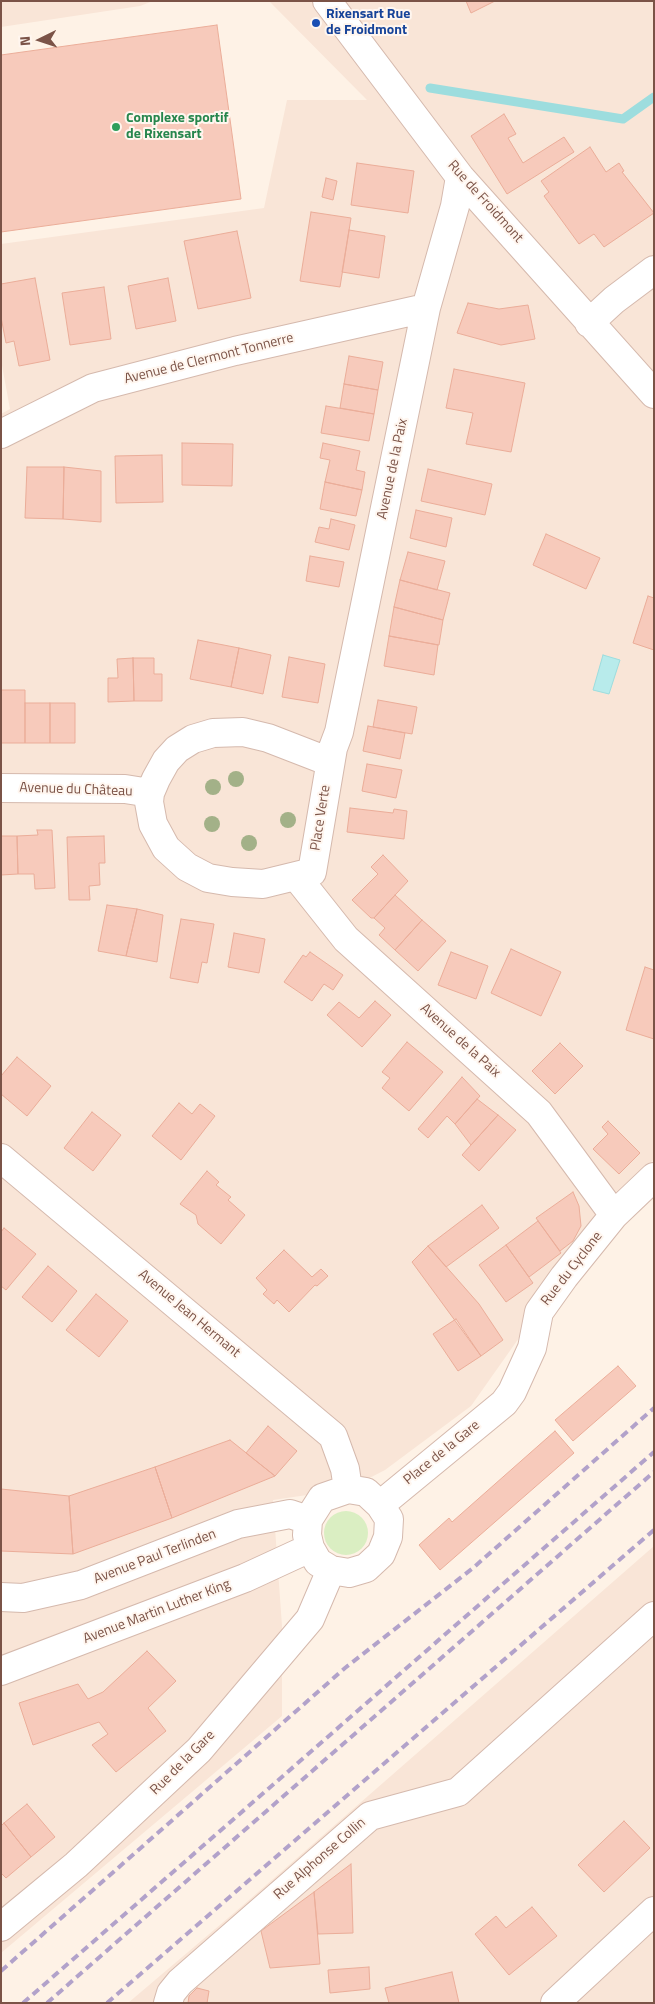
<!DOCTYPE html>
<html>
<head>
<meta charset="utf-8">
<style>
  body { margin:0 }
  #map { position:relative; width:655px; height:2004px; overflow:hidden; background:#fef2e6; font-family:"Titillium Web",sans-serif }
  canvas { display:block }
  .frame { position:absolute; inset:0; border:2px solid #7b5347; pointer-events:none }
  .north { position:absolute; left:15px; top:15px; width:50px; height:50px; -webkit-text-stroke:4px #fff6ef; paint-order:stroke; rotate:266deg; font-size:14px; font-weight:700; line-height:20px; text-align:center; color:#7b5347 }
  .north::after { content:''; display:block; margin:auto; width:18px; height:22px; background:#7b5347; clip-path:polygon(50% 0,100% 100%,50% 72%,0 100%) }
</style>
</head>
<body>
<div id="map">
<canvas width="655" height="2004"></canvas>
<div class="frame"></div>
<div class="north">N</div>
</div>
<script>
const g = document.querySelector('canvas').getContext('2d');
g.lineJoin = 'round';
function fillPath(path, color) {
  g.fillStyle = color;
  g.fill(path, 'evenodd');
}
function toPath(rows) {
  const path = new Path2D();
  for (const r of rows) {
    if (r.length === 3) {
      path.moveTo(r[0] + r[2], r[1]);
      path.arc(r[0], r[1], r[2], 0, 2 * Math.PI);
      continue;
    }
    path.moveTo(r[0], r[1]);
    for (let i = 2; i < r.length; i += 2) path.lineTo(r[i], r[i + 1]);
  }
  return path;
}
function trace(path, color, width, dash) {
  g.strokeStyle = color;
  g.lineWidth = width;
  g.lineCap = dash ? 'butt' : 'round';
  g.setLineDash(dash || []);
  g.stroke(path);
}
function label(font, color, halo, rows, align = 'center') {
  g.font = font + ' "Titillium Web",sans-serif';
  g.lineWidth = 4;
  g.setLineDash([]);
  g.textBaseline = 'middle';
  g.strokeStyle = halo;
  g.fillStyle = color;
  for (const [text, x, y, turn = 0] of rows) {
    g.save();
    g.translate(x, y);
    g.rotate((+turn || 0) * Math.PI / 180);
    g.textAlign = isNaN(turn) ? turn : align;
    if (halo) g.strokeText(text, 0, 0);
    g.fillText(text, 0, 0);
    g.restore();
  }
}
const residential = toPath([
  [1,1,153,1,140,6,1,27],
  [269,1,654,1,654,1159,624,1189,471,1406,385,1470,348,1489,273,1500,282,1626,282,1716,1,1953,1,414,10,409,1,360,1,244,264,208,287,100,367,100],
  [654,1546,654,2003,128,2003,241,1907]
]);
const green = toPath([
  [346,1533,22]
]);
const water = toPath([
  [603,655,620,660,609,694,593,690,603,655]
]);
const stream = toPath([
  [430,88,623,119,654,97]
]);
const building = toPath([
  [466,1,495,1,471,13,466,1],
  [217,25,241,199,1,232,1,55,217,25],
  [504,114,516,134,508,138,523,163,564,137,574,152,507,194,471,136,504,114],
  [590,147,606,172,619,163,624,171,622,172,654,213,604,247,594,234,579,244,544,196,549,192,541,181,590,147],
  [357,163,414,171,408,213,351,205,357,163],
  [326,178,337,181,333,200,322,197,326,178],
  [311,212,351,218,340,287,300,281,311,212],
  [349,230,385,236,379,278,342,272,349,230],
  [237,231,251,298,198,309,184,241,237,231],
  [35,278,50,360,19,366,14,341,6,343,1,317,1,284,35,278],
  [168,278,176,321,136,329,128,286,168,278],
  [104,287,111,339,70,345,62,293,104,287],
  [468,303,499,309,528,305,535,339,501,345,457,333,468,303],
  [349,356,383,362,378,390,344,384,349,356],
  [454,369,525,383,511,452,466,444,473,413,446,408,454,369],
  [344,384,378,390,374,414,340,408,344,384],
  [326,406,374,414,369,441,321,433,326,406],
  [182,443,233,444,232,486,182,485,182,443],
  [323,443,360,451,356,470,365,472,362,490,325,482,330,460,320,458,323,443],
  [162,455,163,502,116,503,115,456,162,455],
  [27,467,64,467,63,519,25,518,27,467],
  [64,467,101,471,101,522,63,519,64,467],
  [428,469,492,484,485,515,421,501,428,469],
  [325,482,362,490,356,516,320,509,325,482],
  [416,510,452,518,446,547,410,538,416,510],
  [331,519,355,525,349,550,315,542,319,527,329,529,331,519],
  [546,534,600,558,586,589,533,565,546,534],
  [408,552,445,561,437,590,400,580,408,552],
  [310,556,344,562,339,587,306,581,310,556],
  [400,580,450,593,443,620,394,607,400,580],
  [648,596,654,598,654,650,633,643,648,596],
  [394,607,443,620,439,645,389,636,394,607],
  [389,636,438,645,434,675,384,666,389,636],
  [198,640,239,648,231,687,190,679,198,640],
  [239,648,271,655,263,694,231,687,239,648],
  [289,657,325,664,318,703,282,697,289,657],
  [133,658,134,701,108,702,108,678,118,678,117,659,133,658],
  [133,658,154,658,154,674,162,674,162,701,134,701,133,658],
  [1,690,25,690,25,743,1,743,1,690],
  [378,700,417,707,412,734,373,727,378,700],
  [25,703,50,703,50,743,25,743,25,703],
  [50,703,75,703,75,743,50,743,50,703],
  [368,726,405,733,400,759,363,751,368,726],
  [367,764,402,770,396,798,362,791,367,764],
  [350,808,393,813,394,809,407,811,404,839,347,832,350,808],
  [37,830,52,830,55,888,35,889,34,874,18,874,17,836,38,835,37,830],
  [1,836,17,836,18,874,1,875,1,836],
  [104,836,105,863,99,863,100,885,89,886,90,900,69,900,67,837,104,836],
  [383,855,408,881,374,918,371,918,352,900,378,874,371,867,383,855],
  [395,895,422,920,395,950,379,935,385,928,374,918,395,895],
  [107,905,137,909,126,956,98,951,107,905],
  [137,909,163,915,157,962,126,956,137,909],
  [181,919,214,924,207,963,202,962,198,983,170,978,181,919],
  [422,920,446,941,418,971,395,950,422,920],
  [234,933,265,939,259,973,228,967,234,933],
  [511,949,561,972,541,1016,491,993,511,949],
  [310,952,343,975,333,990,324,984,312,1001,284,982,303,955,306,957,310,952],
  [451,952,488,966,476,999,438,985,451,952],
  [645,967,654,970,654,1039,626,1030,645,967],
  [375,1001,391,1015,362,1047,327,1015,339,1002,359,1018,375,1001],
  [407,1042,443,1072,409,1111,382,1088,390,1078,382,1072,407,1042],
  [560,1043,583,1066,555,1094,532,1071,560,1043],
  [17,1057,51,1086,27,1116,1,1094,1,1076,17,1057],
  [462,1077,480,1096,455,1124,447,1116,428,1138,418,1129,462,1077],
  [477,1099,498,1115,471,1145,455,1124,477,1099],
  [179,1103,192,1114,200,1104,215,1116,181,1160,152,1136,179,1103],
  [92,1112,121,1135,93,1171,64,1148,92,1112],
  [498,1115,516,1130,479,1171,462,1155,498,1115],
  [608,1121,640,1153,619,1174,593,1149,608,1134,602,1127,608,1121],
  [207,1171,219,1182,216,1185,231,1197,228,1200,245,1215,221,1244,198,1224,196,1215,180,1204,207,1171],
  [573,1192,579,1206,581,1226,573,1241,560,1251,536,1218,573,1192],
  [482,1205,499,1228,446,1267,428,1246,482,1205],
  [538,1221,561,1253,529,1277,506,1245,538,1221],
  [4,1228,36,1254,6,1290,1,1286,1,1232,4,1228],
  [506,1245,533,1283,506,1302,479,1265,506,1245],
  [428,1246,479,1304,503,1340,481,1356,412,1262,428,1246],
  [284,1250,312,1277,321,1269,328,1276,317,1286,315,1285,289,1312,277,1300,274,1304,263,1294,267,1290,256,1278,284,1250],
  [48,1266,77,1291,52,1322,22,1297,48,1266],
  [96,1294,128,1321,99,1357,66,1330,96,1294],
  [456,1319,481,1356,458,1371,433,1334,456,1319],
  [618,1366,636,1386,573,1441,555,1420,618,1366],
  [268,1426,297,1451,275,1476,246,1453,268,1426],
  [555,1431,574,1453,440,1570,419,1545,449,1518,452,1522,555,1431],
  [230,1440,275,1476,172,1518,155,1467,230,1440],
  [155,1467,172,1518,73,1554,69,1496,155,1467],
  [1,1489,69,1496,73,1554,1,1551,1,1489],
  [147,1651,176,1681,148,1708,166,1731,116,1772,92,1745,108,1734,99,1722,33,1745,19,1703,78,1684,88,1699,103,1692,147,1651],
  [27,1804,55,1837,31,1857,4,1823,27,1804],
  [624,1821,650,1848,604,1892,578,1865,624,1821],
  [4,1823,31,1857,6,1878,1,1873,1,1826,4,1823],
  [351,1864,353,1933,318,1934,314,1892,351,1864],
  [314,1892,320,1964,270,1968,261,1931,314,1892],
  [532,1907,557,1936,509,1975,475,1934,496,1916,506,1928,532,1907],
  [369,1967,370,1989,330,1993,328,1970,369,1967],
  [452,1972,459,2003,389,2003,385,1988,452,1972],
  [197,1988,209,1991,207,2003,188,2003,189,1996,197,1988]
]);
const street = toPath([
  [327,1,460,177,654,394],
  [589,323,614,300,654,270],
  [1,434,93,388,235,351,426,308],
  [330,762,268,738,243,732,213,733,193,739,177,749,166,761,156,779,150,793,149,802,153,824,166,848,187,867,208,878,232,882,263,884,312,872,333,748,339,732,426,308,455,206,460,177],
  [1,788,125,789,150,793],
  [296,876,346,939,539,1113,614,1215],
  [1,1158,333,1436,345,1469,348,1489],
  [348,1489,366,1492,380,1505,389,1519,388,1537,381,1554,366,1568,349,1573,331,1570,318,1562,310,1548,307,1535,308,1520,322,1498,348,1489],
  [380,1505,504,1403,512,1392,532,1348,539,1312,564,1277,614,1215,654,1177],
  [1,1597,23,1598,81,1585,238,1524,290,1514,308,1520],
  [1,1671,245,1578,310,1548],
  [1,1927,76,1865,199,1750,310,1619,331,1570],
  [168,2003,171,1993,180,1982,370,1816,458,1792,654,1616],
  [555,2003,654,1911]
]);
const rail = toPath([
  [1,1971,345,1668,473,1568,654,1408],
  [23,2003,654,1452],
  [47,2003,654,1472],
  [107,2003,654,1530]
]);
const trees = [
  [236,779],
  [213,787],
  [288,820],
  [212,824],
  [249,843]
];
const markers = [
  [316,23,5,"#1a4fb4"],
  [116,127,5,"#2e9e5b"]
];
const transitNames = [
  ["Rixensart Rue",326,15],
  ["de Froidmont",326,31]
];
const leisureNames = [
  ["Complexe sportif",126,119],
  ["de Rixensart",126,135]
];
const streetNames = [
  ["Rue de Froidmont",485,202,48],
  ["Avenue de Clermont Tonnerre",209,359,-14],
  ["Avenue de la Paix",393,469,-78],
  ["Avenue du Château",76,790,2],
  ["Place Verte",321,818,-81],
  ["Avenue de la Paix",460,1041,42],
  ["Rue du Cyclone",572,1269,-52],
  ["Avenue Jean Hermant",189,1314,40],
  ["Place de la Gare",442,1453,-39],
  ["Avenue Paul Terlinden",155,1557,-21],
  ["Avenue Martin Luther King",157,1612,-21],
  ["Rue de la Gare",183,1763,-45],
  ["Rue Alphonse Collin",320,1859,-41]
];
fillPath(residential, '#f9e5d7');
fillPath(green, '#daeec2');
fillPath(water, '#b8ebeb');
trace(water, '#9dddde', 1);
trace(stream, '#9dddde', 9);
fillPath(building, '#f7cabb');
trace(building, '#ebad99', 1);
trace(street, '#d5b9ad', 30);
trace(street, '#fff', 28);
trace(rail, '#b2a2ca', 4, [8, 5]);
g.fillStyle = '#a3b188';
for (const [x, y] of trees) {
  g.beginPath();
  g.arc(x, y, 8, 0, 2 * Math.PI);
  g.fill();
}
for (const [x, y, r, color] of markers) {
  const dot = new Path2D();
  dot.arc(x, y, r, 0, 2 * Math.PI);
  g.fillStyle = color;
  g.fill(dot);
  trace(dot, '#fff6ef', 2);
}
label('bold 14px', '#164399', '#fff6ef', transitNames, 'left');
label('bold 14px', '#27864d', '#fff6ef', leisureNames, 'left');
label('14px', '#7b5347', '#fff6ef', streetNames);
</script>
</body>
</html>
